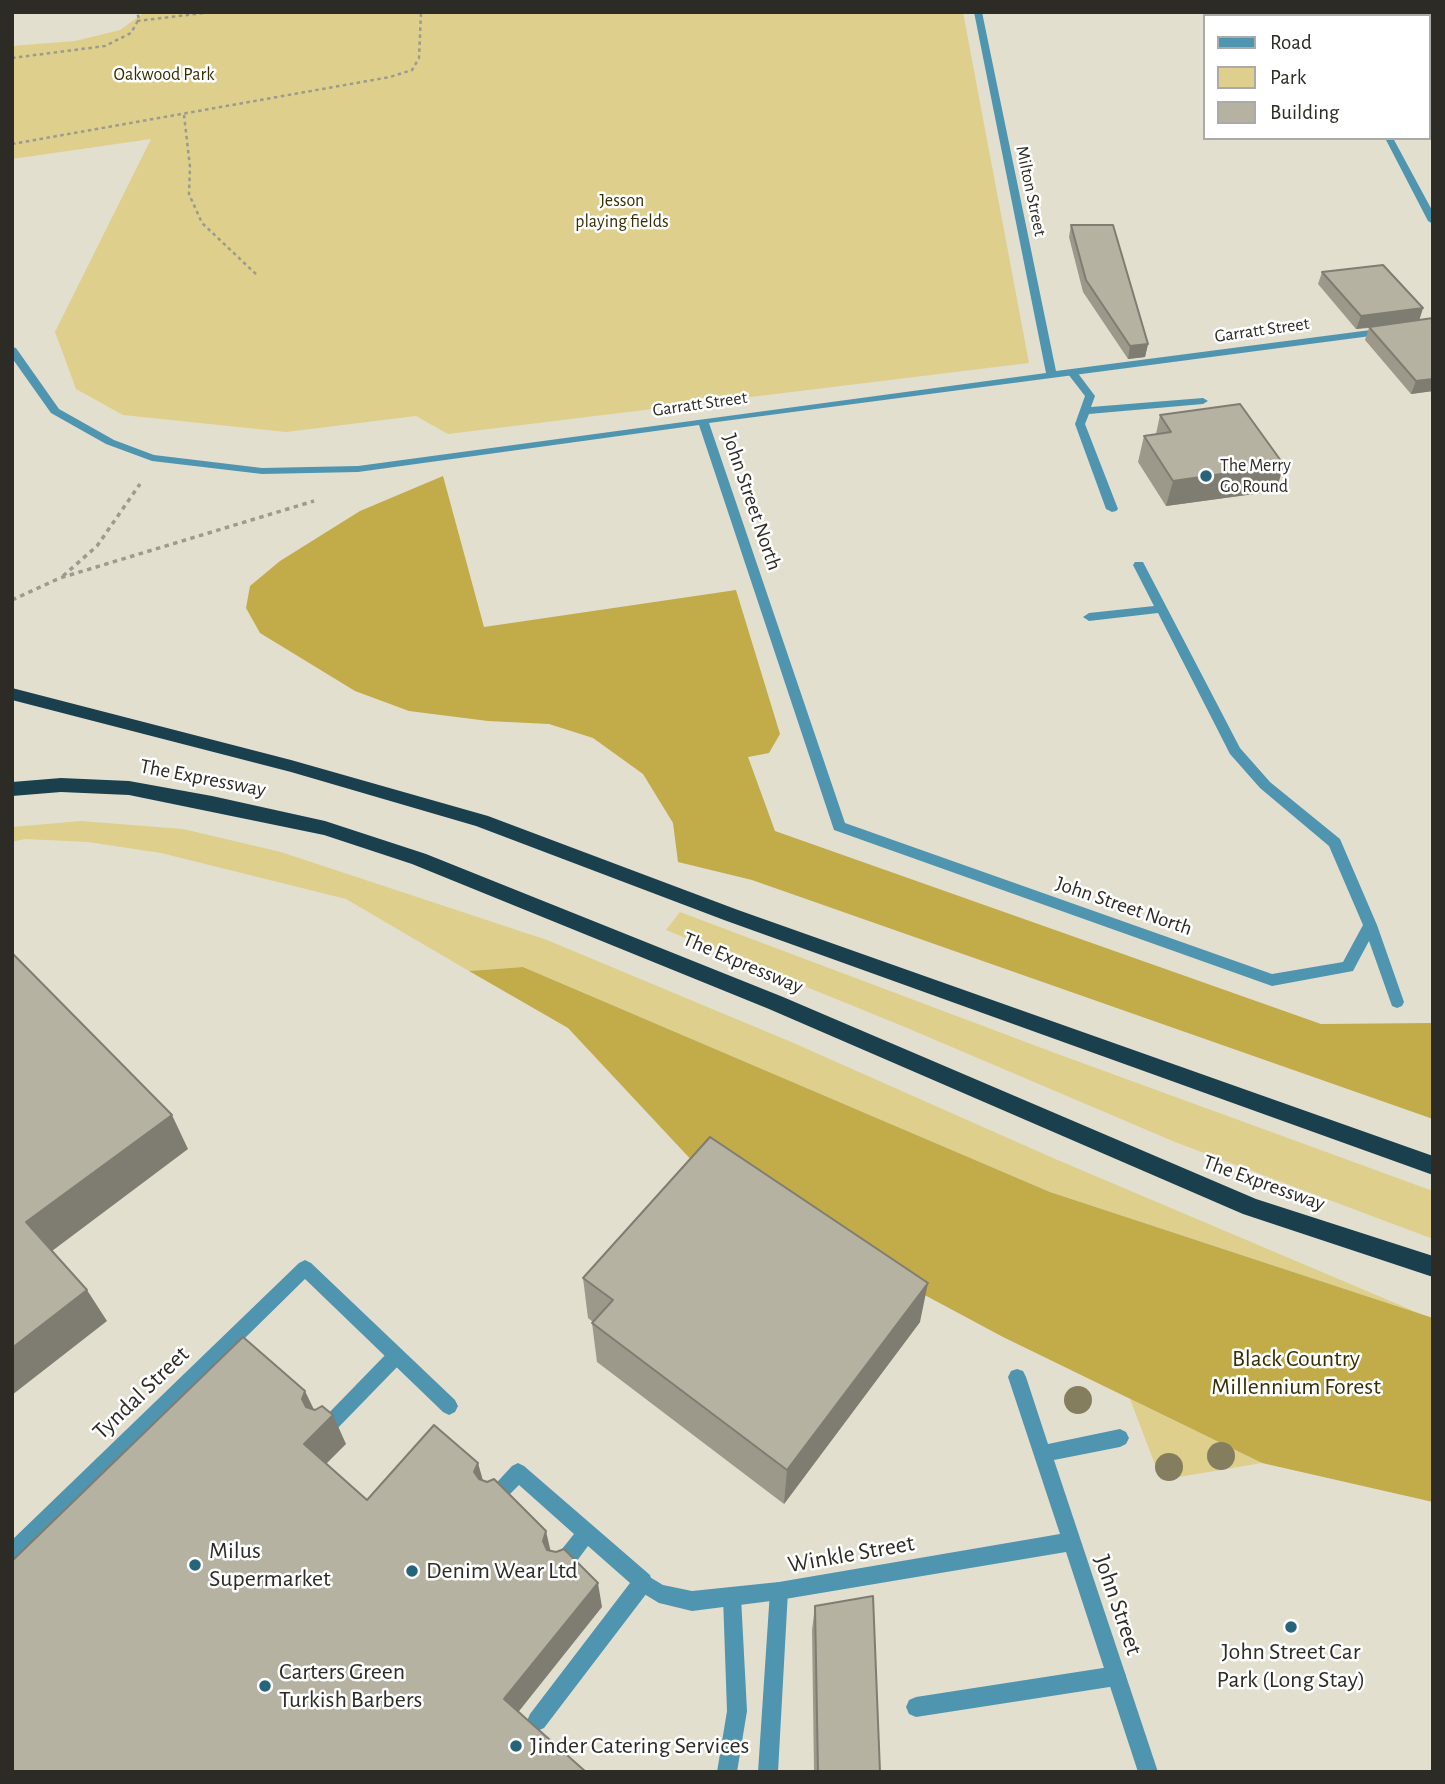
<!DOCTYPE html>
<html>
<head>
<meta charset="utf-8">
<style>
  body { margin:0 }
  #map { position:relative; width:1445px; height:1784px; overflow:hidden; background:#e3dfcf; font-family:"Alegreya Sans",sans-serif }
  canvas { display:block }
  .frame { position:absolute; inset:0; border:14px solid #2c2b25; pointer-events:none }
  .legend { position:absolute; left:1203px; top:14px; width:228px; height:126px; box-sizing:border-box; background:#fff; border:2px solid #abaaa8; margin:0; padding:9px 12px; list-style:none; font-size:21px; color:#2c2b25 }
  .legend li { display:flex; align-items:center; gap:14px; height:35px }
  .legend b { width:35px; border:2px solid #abaaa8 }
</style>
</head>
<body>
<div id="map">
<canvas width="1445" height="1784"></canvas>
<div class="frame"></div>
<ul class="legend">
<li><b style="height:9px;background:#4f95b0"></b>Road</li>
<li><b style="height:19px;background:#decf8c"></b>Park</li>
<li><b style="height:19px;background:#b5b2a2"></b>Building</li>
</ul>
</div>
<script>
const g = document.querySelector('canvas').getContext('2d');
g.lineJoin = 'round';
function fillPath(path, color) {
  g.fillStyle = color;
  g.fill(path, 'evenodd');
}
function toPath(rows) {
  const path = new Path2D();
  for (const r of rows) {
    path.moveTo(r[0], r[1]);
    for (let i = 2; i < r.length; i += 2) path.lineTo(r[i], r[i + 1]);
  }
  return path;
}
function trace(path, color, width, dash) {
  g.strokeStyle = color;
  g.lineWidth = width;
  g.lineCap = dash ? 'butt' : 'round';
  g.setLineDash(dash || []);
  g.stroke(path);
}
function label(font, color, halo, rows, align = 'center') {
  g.font = font + ' "Alegreya Sans",sans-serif';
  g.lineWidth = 5;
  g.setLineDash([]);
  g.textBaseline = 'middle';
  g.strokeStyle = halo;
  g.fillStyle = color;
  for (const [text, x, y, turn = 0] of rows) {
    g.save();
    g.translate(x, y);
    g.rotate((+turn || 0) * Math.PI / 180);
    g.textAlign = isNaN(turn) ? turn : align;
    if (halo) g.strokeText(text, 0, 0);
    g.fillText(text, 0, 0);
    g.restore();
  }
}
const green = toPath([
  [145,12,963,12,1029,363,448,434,416,416,286,432,123,415,76,389,55,332,151,139,12,159,12,46,75,41,120,30],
  [81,821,183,829,281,852,547,940,789,1041,1053,1158,1421,1314,1050,1192,523,967,469,971,346,899,161,853,88,842,25,839,12,842,12,827],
  [680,912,1055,1053,1433,1191,1433,1239,1175,1142,900,1025,666,930],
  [1130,1399,1262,1463,1161,1480]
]);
const forest = toPath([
  [443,476,484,627,736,590,780,734,769,753,748,757,775,831,1321,1024,1433,1023,1433,1119,752,880,678,862,673,823,643,774,593,738,549,724,488,721,409,711,355,691,260,633,246,608,250,586,280,561,360,511],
  [523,967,1050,1192,1433,1318,1433,1502,1262,1463,1003,1337,710,1180,568,1028,469,971]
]);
const pathFar1 = toPath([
  [137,21,212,12],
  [12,58,105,46,131,33,139,19,137,12],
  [184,115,190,167,189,194,202,223,258,276],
  [12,144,390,77,412,70,419,58,421,12]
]);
const path = toPath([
  [63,576,97,546,140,484],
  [12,600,60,578,314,501]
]);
const service = toPath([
  [1073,371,1077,372,1095,396,1091,407,1203,398,1208,401,1203,404,1089,414,1085,424,1118,509,1116,511,1112,512,1106,509,1075,424,1085,396,1068,374,1073,371],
  [396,1348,402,1350,405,1356,402,1362,333,1433,327,1436,321,1433,318,1427,321,1421,390,1350,396,1348],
  [518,1463,524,1466,650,1575,652,1582,650,1589,544,1728,537,1731,530,1728,527,1721,530,1714,630,1583,588,1546,568,1573,561,1575,554,1573,552,1566,554,1559,574,1534,519,1485,500,1504,494,1507,488,1504,485,1498,488,1492,512,1466,518,1463],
  [779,1582,786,1584,788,1591,778,1772,758,1772,770,1591,772,1584,779,1582],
  [732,1588,739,1590,741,1597,747,1711,737,1772,717,1772,727,1711,723,1597,725,1590,732,1588],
  [1116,1666,1123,1669,1126,1676,1123,1683,1116,1686,916,1717,909,1714,906,1707,909,1700,916,1697,1116,1666]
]);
const minor = toPath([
  [974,12,982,12,1056,371,1386,328,1391,331,1386,334,709,423,845,823,1272,974,1343,962,1363,925,1329,846,1260,788,1230,754,1158,613,1089,621,1083,617,1089,613,1154,606,1133,565,1135,562,1143,562,1240,748,1270,782,1340,839,1377,925,1404,1002,1402,1006,1397,1008,1392,1006,1369,941,1353,971,1272,986,834,830,699,425,358,472,262,474,152,461,106,444,51,413,12,358,12,347,16,348,59,409,114,440,154,455,262,468,358,466,1046,373,974,12],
  [1318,12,1326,12,1327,16,1319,16,1318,12],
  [1385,138,1393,138,1433,212,1433,224,1428,221,1385,138],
  [305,1260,311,1263,455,1400,458,1406,455,1412,449,1415,443,1412,305,1279,19,1560,12,1562,12,1540,299,1263,305,1260],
  [1017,1369,1023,1371,1026,1377,1048,1444,1120,1429,1126,1432,1129,1438,1126,1444,1120,1447,1054,1460,1158,1772,1138,1772,1066,1552,779,1600,692,1611,659,1603,636,1589,634,1582,636,1575,643,1573,663,1585,692,1591,779,1582,1060,1534,1008,1377,1011,1371,1017,1369]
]);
const trunk = toPath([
  [12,688,291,760,488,816,738,910,1433,1156,1433,1175,724,920,476,826,291,772,12,700,12,688],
  [61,778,129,781,212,796,325,821,426,854,783,997,1256,1199,1433,1256,1433,1277,1243,1214,769,1009,412,864,324,835,129,795,61,792,12,796,12,782,61,778]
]);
const trees = [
  [1078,1400],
  [1221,1456],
  [1169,1467]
];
const wall = toPath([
  [1363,12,1433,12,1433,111,1430,111,1429,110,1429,16,1365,16],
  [1071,225,1148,344,1145,357,1128,359,1083,292,1069,237],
  [1322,272,1423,308,1419,320,1433,318,1433,391,1411,394,1365,340,1369,328,1356,329,1318,284],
  [1160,415,1276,491,1166,506,1138,462,1144,436,1156,434],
  [583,1278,920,1322,784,1504,597,1362,592,1323,593,1322,588,1318],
  [815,1606,880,1772,814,1772,812,1630]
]);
const shadedWall = toPath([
  [1423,308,1419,321,1356,329,1361,316],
  [1148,344,1145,357,1128,359,1130,346],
  [1433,379,1433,391,1411,394,1416,381],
  [1284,465,1276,491,1166,506,1173,481],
  [172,1115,188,1149,48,1254,26,1222],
  [928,1283,920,1322,784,1504,787,1470],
  [87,1290,107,1321,12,1395,12,1348],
  [305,1391,319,1420,316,1428,302,1399],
  [333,1415,346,1444,318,1472,304,1444],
  [478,1463,486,1491,474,1472],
  [546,1531,552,1557,549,1567,543,1541],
  [598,1583,602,1607,512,1720,504,1699]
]);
const building = toPath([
  [1376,12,1433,12,1433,90,1429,84,1429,16,1378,16,1376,12],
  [1071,225,1113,225,1148,344,1130,346,1086,280,1071,225],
  [1383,265,1423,308,1361,316,1322,272,1383,265],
  [1433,318,1433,379,1416,381,1369,327,1433,318],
  [1240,404,1284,465,1173,481,1144,436,1171,432,1160,415,1240,404],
  [12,953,172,1115,26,1222,87,1290,12,1348,12,953],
  [710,1137,928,1283,787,1470,592,1323,613,1300,583,1278,710,1137],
  [243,1337,305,1391,302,1399,306,1407,315,1410,322,1406,333,1415,304,1444,367,1500,434,1425,478,1463,474,1472,479,1479,487,1482,494,1479,546,1531,543,1541,547,1550,556,1552,564,1549,598,1583,504,1699,586,1772,12,1772,12,1561,243,1337],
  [873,1596,880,1772,818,1772,815,1606,873,1596]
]);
const markers = [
  [1206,476,7,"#26647a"],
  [195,1565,7,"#26647a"],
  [412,1571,7,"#26647a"],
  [1291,1627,7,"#26647a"],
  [265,1686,7,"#26647a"],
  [516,1746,7,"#26647a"]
];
const farParknames = [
  ["Oakwood Park",164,75],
  ["Jesson",622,201],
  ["playing fields",622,222]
];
const farStreetnames = [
  ["Milton Street",1031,191,78],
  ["Garratt Street",1262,330,-8],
  ["Garratt Street",700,404,-8]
];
const farPoinames = [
  ["The Merry",1220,466],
  ["Go Round",1220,487]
];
const streetNames = [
  ["John Street North",752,502,71],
  ["The Expressway",203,778,11],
  ["John Street North",1124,906,19],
  ["The Expressway",743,963,23],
  ["The Expressway",1264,1183,20]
];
const nearParknames = [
  ["Black Country",1296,1359],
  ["Millennium Forest",1296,1387]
];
const nearStreetnames = [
  ["Tyndal Street",141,1393,-44],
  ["Winkle Street",851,1554,-10],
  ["John Street",1118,1605,71]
];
const nearPoinames = [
  ["Milus",209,1551],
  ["Supermarket",209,1579],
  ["Denim Wear Ltd",426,1571],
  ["John Street Car",1291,1652,"center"],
  ["Park (Long Stay)",1291,1680,"center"],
  ["Carters Green",279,1672],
  ["Turkish Barbers",279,1700],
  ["Jinder Catering Services",530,1746]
];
fillPath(green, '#decf8c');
fillPath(forest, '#c1ac49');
trace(pathFar1, '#9d9a8e', 2.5, [3.5, 3.5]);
trace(path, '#9d9a8e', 3.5, [4.5, 4.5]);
fillPath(service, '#4f95b0');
fillPath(minor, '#4f95b0');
fillPath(trunk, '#1a404e');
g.fillStyle = '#847e5f';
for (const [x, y] of trees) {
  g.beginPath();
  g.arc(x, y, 14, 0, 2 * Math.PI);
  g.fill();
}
fillPath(wall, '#9c998b');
fillPath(shadedWall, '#7f7d71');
fillPath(building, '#b5b2a2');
trace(building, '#7f7d71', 2);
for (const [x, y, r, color] of markers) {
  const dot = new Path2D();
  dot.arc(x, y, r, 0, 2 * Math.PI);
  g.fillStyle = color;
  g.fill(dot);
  trace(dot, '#fff', 2.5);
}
label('18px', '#372f03', '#fff', farParknames);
label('18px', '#2c2b25', '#fff', farStreetnames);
label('18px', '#2c2b25', '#fff', farPoinames, 'left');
label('21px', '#2c2b25', '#fff', streetNames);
label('24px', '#372f03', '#fff', nearParknames);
label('24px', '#2c2b25', '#fff', nearStreetnames);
label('24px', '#2c2b25', '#fff', nearPoinames, 'left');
</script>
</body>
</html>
